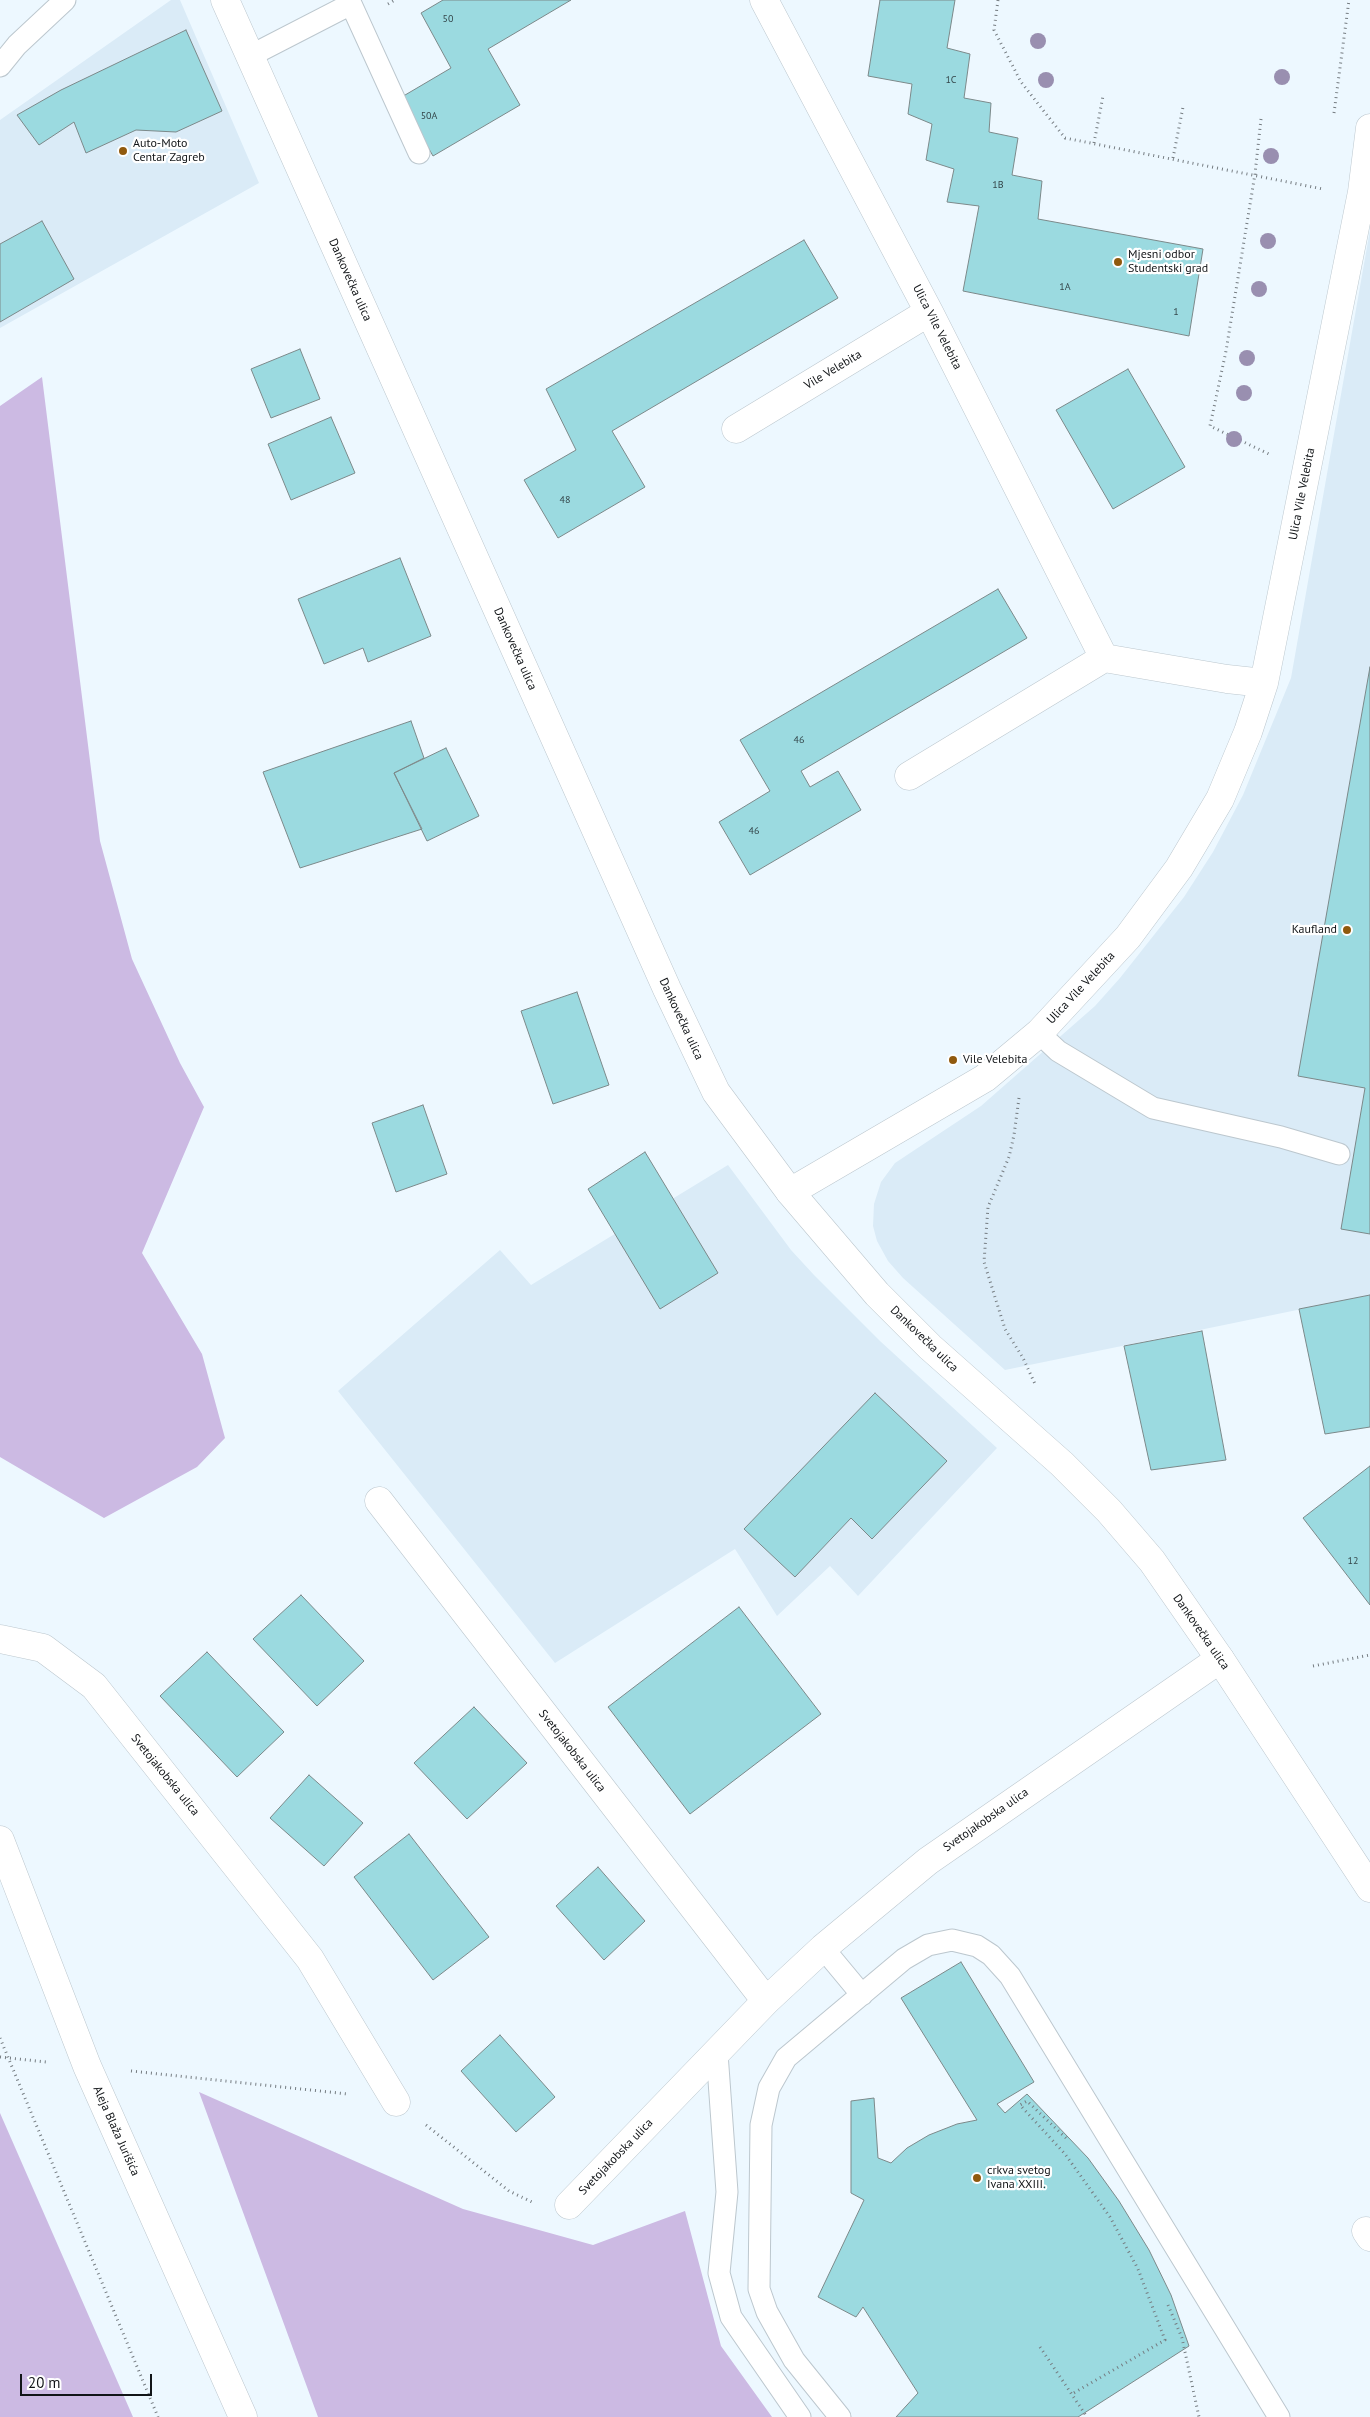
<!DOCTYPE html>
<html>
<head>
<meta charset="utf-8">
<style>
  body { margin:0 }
  #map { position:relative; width:1370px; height:2417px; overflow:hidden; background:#edf8ff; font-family:"PT Sans",sans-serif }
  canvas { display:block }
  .scale { position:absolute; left:20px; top:2374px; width:132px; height:22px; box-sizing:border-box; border:2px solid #121518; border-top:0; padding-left:6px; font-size:15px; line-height:18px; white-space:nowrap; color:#121518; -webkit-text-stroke:4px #fff; paint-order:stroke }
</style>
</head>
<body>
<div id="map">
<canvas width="1370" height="2417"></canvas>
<div class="scale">20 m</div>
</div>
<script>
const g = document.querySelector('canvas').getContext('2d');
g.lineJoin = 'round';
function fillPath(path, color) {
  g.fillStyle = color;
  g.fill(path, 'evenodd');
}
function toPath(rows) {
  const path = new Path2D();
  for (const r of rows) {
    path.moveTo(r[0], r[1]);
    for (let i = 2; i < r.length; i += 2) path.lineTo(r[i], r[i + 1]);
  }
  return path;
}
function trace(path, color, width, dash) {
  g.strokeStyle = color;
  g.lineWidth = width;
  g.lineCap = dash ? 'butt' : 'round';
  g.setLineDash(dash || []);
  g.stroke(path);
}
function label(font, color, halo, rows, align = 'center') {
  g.font = font + ' "PT Sans",sans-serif';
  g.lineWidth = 4.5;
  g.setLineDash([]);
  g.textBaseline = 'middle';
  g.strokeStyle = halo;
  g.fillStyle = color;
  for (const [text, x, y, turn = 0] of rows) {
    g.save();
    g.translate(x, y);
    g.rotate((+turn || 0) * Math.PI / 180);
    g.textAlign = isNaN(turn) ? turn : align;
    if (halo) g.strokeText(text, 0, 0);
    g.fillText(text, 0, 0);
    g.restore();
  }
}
const built = toPath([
  [171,0,180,0,259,183,0,328,0,120],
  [1370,230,1370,1295,1005,1370,903,1278,888,1261,877,1241,873,1226,874,1204,881,1182,895,1163,981,1106,1095,1006,1120,978,1184,897,1213,852,1243,795,1291,678],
  [728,1165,791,1250,814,1275,880,1341,997,1448,858,1596,830,1566,777,1616,735,1549,555,1663,338,1391,500,1250,531,1285]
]);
const green = toPath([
  [42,377,100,841,132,959,180,1063,204,1107,142,1253,202,1354,225,1438,197,1467,104,1518,0,1457,0,406],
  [199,2092,463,2209,593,2245,685,2211,721,2346,772,2417,318,2417],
  [0,2113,133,2417,0,2417]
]);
const building = toPath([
  [443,0,571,0,488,49,520,105,433,156,400,98,451,68,421,13,443,0],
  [880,0,955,0,947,48,970,54,964,98,991,103,989,132,1018,138,1012,175,1042,181,1038,219,1203,249,1189,336,963,291,979,206,947,202,954,169,926,160,932,124,908,114,912,84,868,76,880,0],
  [186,30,222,111,176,132,136,130,86,153,74,122,39,145,17,115,61,90,186,30],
  [42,221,74,279,0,322,0,244,42,221],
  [804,240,838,298,612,431,645,487,558,538,524,480,576,450,546,389,804,240],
  [300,349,320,399,271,418,251,369,300,349],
  [1128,369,1185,467,1113,509,1056,410,1128,369],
  [331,417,355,473,291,500,268,444,331,417],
  [400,558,431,636,368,662,363,648,324,664,298,599,400,558],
  [998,589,1027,638,801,771,810,787,838,771,861,810,750,875,719,822,770,791,740,740,998,589],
  [1370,667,1370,1234,1341,1229,1365,1088,1298,1076,1370,667],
  [411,721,424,758,394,773,422,829,300,868,263,772,411,721],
  [446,748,479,816,427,841,394,773,446,748],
  [577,992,609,1085,553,1104,521,1011,577,992],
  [423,1105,447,1174,396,1192,372,1123,423,1105],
  [645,1152,718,1273,660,1309,588,1189,645,1152],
  [1370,1295,1370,1427,1325,1434,1299,1309,1370,1295],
  [1202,1331,1226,1460,1151,1470,1124,1346,1202,1331],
  [875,1393,947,1461,872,1539,851,1518,795,1577,744,1529,875,1393],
  [1370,1466,1370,1605,1303,1518,1370,1466],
  [301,1595,364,1661,317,1706,253,1639,301,1595],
  [739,1607,821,1714,690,1814,608,1707,739,1607],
  [207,1652,284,1732,237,1777,160,1696,207,1652],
  [474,1707,527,1763,467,1819,414,1763,474,1707],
  [309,1775,363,1823,324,1866,270,1818,309,1775],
  [409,1834,489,1937,433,1980,354,1877,409,1834],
  [598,1867,645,1921,604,1960,556,1906,598,1867],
  [961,1962,1034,2082,997,2104,1005,2113,1027,2094,1088,2158,1119,2201,1149,2250,1171,2295,1189,2346,1078,2417,896,2417,918,2393,863,2307,856,2317,818,2297,864,2200,851,2193,851,2101,874,2098,878,2158,891,2163,907,2148,929,2135,957,2124,977,2120,901,1998,961,1962],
  [500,2035,555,2097,516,2132,461,2071,500,2035]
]);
const path = toPath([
  [998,0,994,30,1021,82,1065,138,1323,189],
  [388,4,395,0],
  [1334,113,1349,0],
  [1261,119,1255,174,1226,351,1210,426,1271,455],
  [1094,143,1103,96],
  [1173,158,1183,107],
  [1019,1098,1014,1135,1009,1157,988,1207,984,1262,1005,1329,1023,1358,1035,1384],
  [1313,1666,1370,1655],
  [0,2038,158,2417],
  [0,2057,46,2062],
  [131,2071,348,2094],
  [426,2125,509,2191,532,2202],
  [1066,2138,1027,2101,1020,2105,1065,2154,1110,2217,1138,2269,1165,2340,1072,2394],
  [1168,2305,1182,2338,1199,2417],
  [1040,2347,1087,2417]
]);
const service = toPath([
  [250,56,351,4,419,153],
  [0,66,17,45,65,0],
  [1039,1033,1058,1051,1153,1108,1281,1137,1339,1154],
  [823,1948,862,1995],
  [717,2053,727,2192,719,2273,731,2317,800,2417],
  [840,2417,794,2360,767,2312,759,2289,761,2125,769,2088,786,2058,904,1959,928,1945,952,1940,977,1946,991,1955,1010,1976,1279,2417]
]);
const minor = toPath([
  [764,0,929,312,1104,658,1227,679,1264,683],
  [736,429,929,312],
  [909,776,1104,658],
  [790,1192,985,1078,1039,1033,1128,937,1179,868,1220,799,1248,732,1264,683,1362,192,1370,128],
  [379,1501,766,2001],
  [0,1639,43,1648,94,1686,310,1959,396,2102],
  [0,1840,87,2066,243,2417],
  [569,2205,766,2001,823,1948,928,1861,1220,1659],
  [1366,2231,1370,2237]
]);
const secondary = toPath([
  [225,0,667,989,716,1092,790,1192,877,1294,930,1347,1062,1464,1109,1511,1152,1561,1220,1659,1370,1888]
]);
const trees = [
  [1038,41],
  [1282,77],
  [1046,80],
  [1271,156],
  [1268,241],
  [1259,289],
  [1247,358],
  [1244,393],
  [1234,439]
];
const markers = [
  [123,151,5,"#905a0e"],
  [1118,262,5,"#905a0e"],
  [1347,930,5,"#905a0e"],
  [953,1060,5,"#905a0e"],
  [977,2178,5,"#905a0e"]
];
const numberNames = [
  ["50",448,19],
  ["1C",951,80],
  ["50A",429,116],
  ["1B",998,185],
  ["1A",1065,287],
  ["1",1176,312],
  ["48",565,500],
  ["46",799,740],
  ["46",754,831],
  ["12",1353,1561]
];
const poiNames = [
  ["Auto-Moto",133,144],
  ["Centar Zagreb",133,158],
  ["Mjesni odbor",1128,255],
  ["Studentski grad",1128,269],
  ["Kaufland",1337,930,"right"],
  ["Vile Velebita",963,1060],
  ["crkva svetog",987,2171],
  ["Ivana XXIII.",987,2185]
];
const streetNames = [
  ["Dankovečka ulica",350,280,66],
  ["Ulica Vile Velebita",937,327,63],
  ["Vile Velebita",833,370,-31],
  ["Ulica Vile Velebita",1302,494,-79],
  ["Dankovečka ulica",515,649,66],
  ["Ulica Vile Velebita",1081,988,-47],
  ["Dankovečka ulica",681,1019,65],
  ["Dankovečka ulica",924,1339,44],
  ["Dankovečka ulica",1201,1632,55],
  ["Svetojakobska ulica",572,1751,52],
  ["Svetojakobska ulica",165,1775,51],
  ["Svetojakobska ulica",986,1820,-35],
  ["Aleja Blaža Jurišića",116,2131,66],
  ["Svetojakobska ulica",616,2157,-46]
];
fillPath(built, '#daebf7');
fillPath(green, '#ccbae3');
fillPath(building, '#9bdae0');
trace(building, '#7c898a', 1);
trace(service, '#bcc7ce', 23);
trace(minor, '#bcc7ce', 29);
trace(secondary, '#bcc7ce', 29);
trace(path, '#757c81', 3, [1, 4]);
trace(service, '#fff', 21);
trace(minor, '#fff', 28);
trace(secondary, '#fff', 28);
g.fillStyle = '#998fb0';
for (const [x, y] of trees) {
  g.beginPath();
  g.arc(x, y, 8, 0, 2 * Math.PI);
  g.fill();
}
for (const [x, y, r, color] of markers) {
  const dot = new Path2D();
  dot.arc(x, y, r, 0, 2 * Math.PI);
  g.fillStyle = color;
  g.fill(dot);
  trace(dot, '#fff', 2);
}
label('10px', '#34464a', null, numberNames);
label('12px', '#121518', '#fff', poiNames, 'left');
label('12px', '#121518', '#fff', streetNames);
</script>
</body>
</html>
